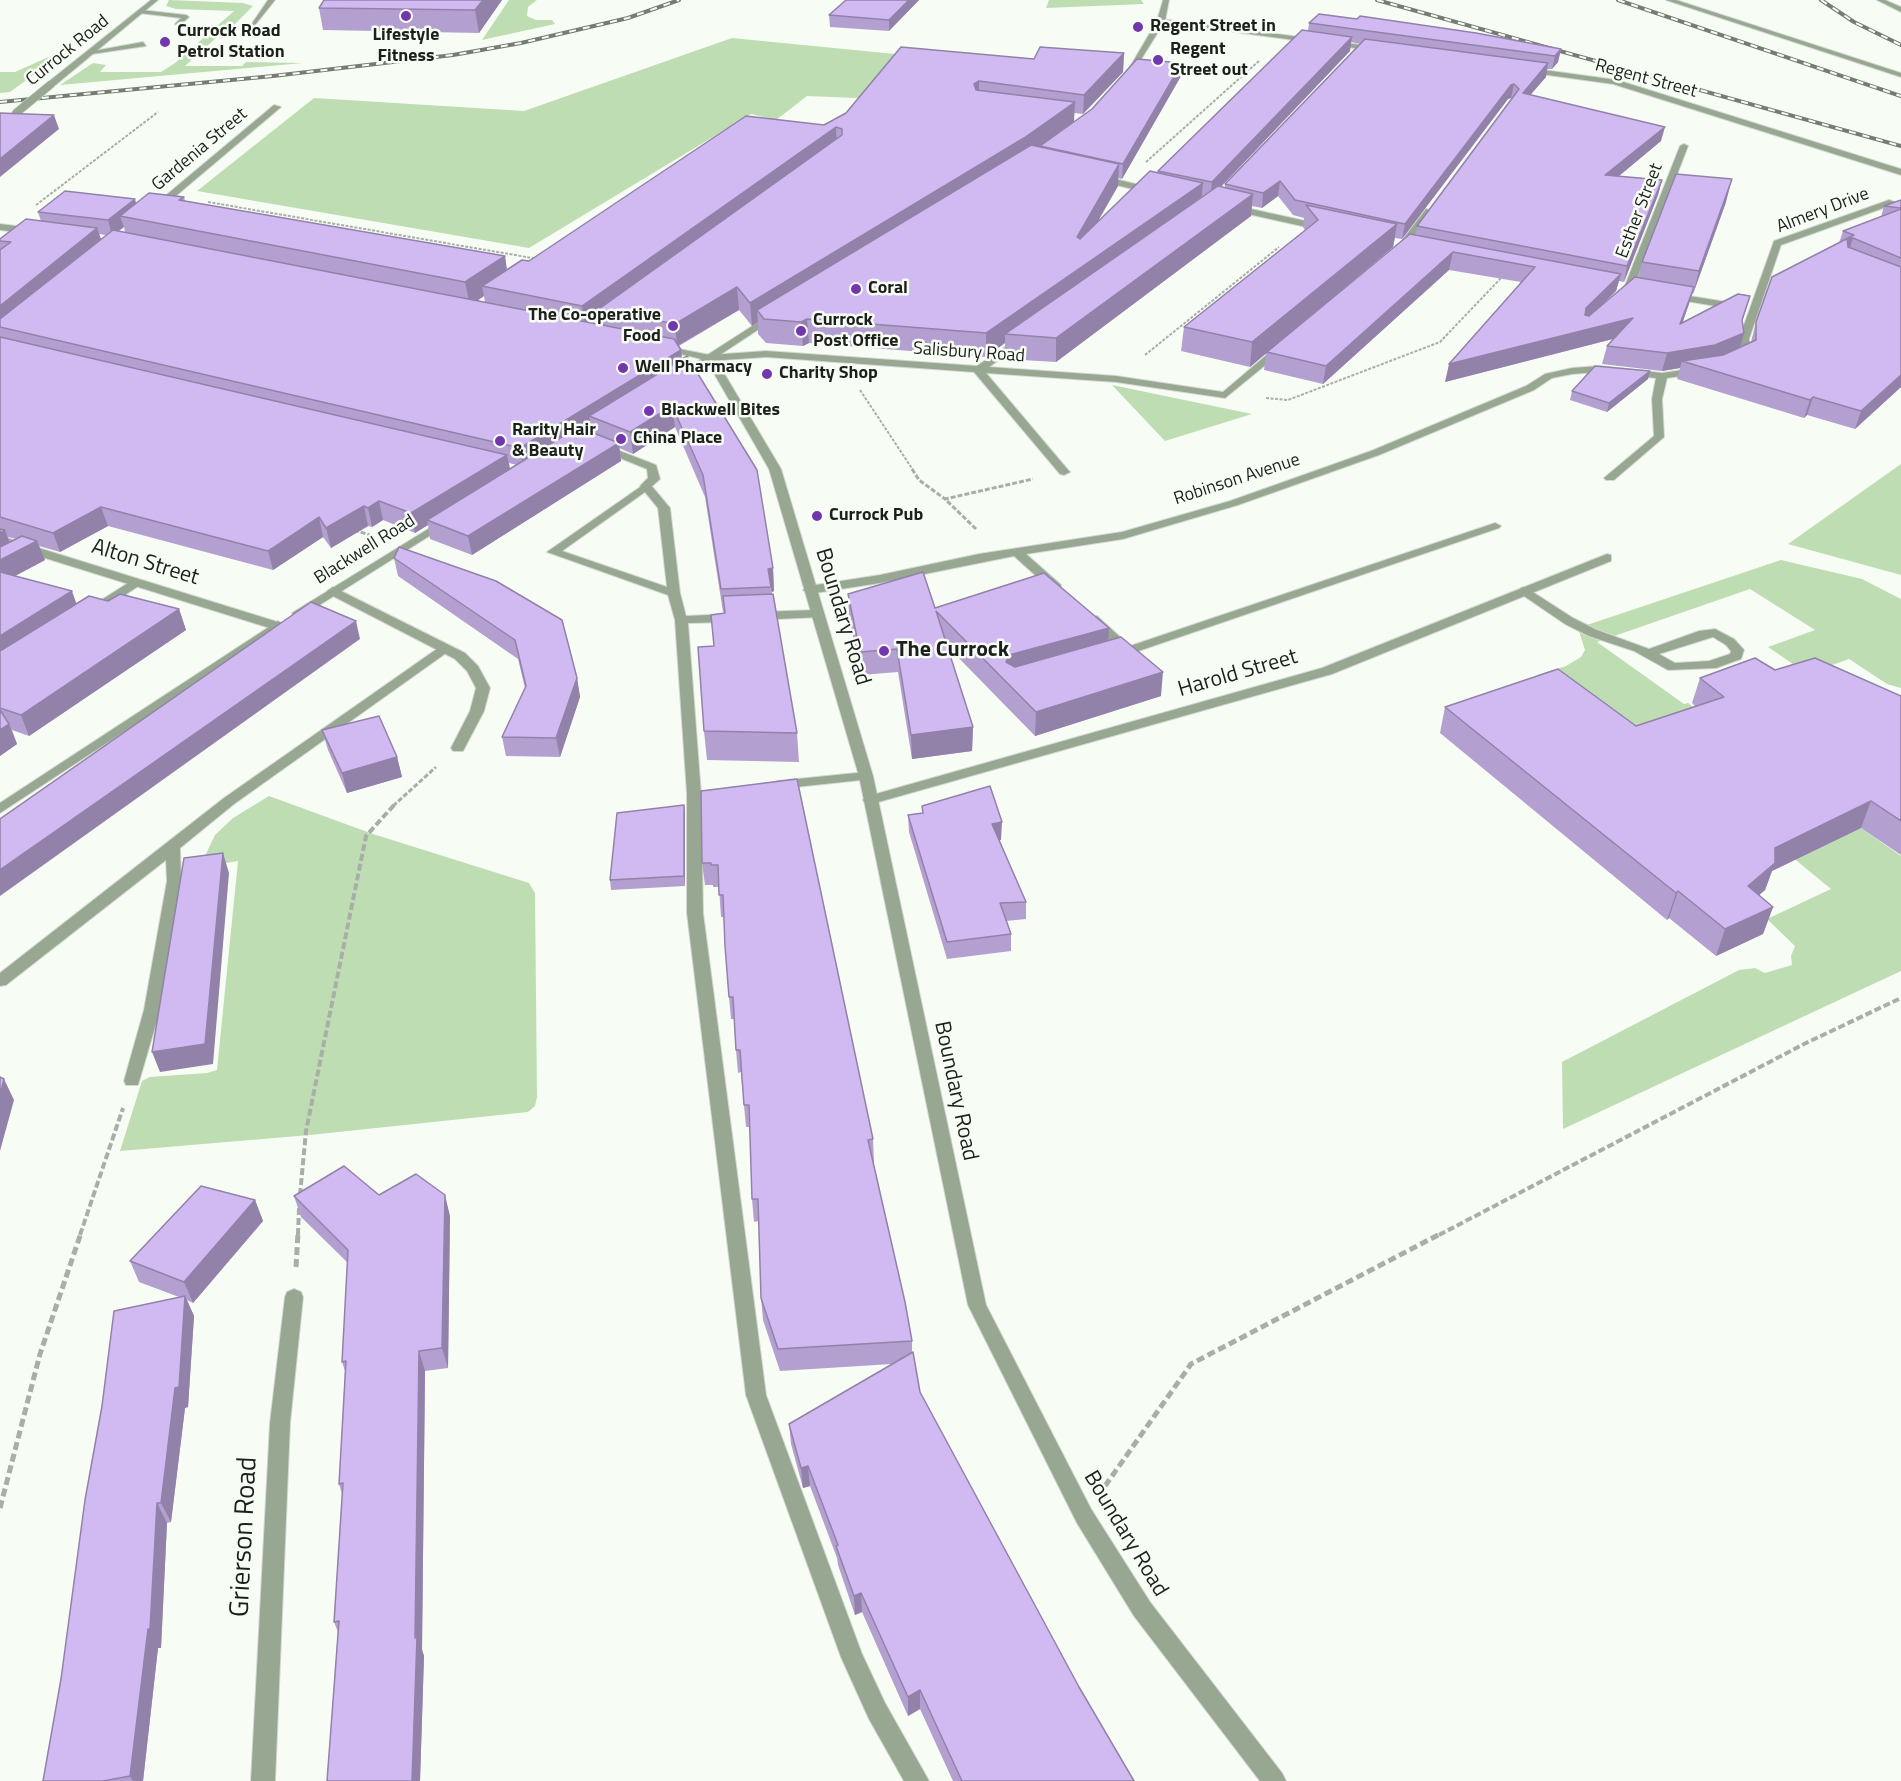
<!DOCTYPE html>
<html>
<head>
<meta charset="utf-8">
<style>
  body { margin:0 }
  canvas { display:block; background:#f7fdf5 }
</style>
</head>
<body>
<canvas width="1901" height="1781"></canvas>
<script>
const g = document.querySelector('canvas').getContext('2d');
g.lineJoin = 'round';
function fillPath(path, color) {
  g.fillStyle = color;
  g.fill(path, 'evenodd');
}
function toPath(rows) {
  const path = new Path2D();
  for (const r of rows) {
    path.moveTo(r[0], r[1]);
    for (let i = 2; i < r.length; i += 2) path.lineTo(r[i], r[i + 1]);
  }
  return path;
}
function trace(path, color, width, dash) {
  g.strokeStyle = color;
  g.lineWidth = width;
  g.lineCap = dash ? 'butt' : 'round';
  g.setLineDash(dash || []);
  g.stroke(path);
}
function label(font, color, halo, rows, align = 'center') {
  g.font = font + ' "Titillium Web",sans-serif';
  g.lineWidth = 5;
  g.setLineDash([]);
  g.textBaseline = 'middle';
  g.strokeStyle = halo;
  g.fillStyle = color;
  for (const [text, x, y, turn = 0] of rows) {
    g.save();
    g.translate(x, y);
    g.rotate((+turn || 0) * Math.PI / 180);
    g.textAlign = isNaN(turn) ? turn : align;
    if (halo) g.strokeText(text, 0, 0);
    g.fillText(text, 0, 0);
    g.restore();
  }
}
const green = toPath([
  [169,0,243,3,253,6,233,26,216,38,185,66,242,66,246,62,303,63,60,85,93,63,106,65,100,72,161,72,175,63,234,11,176,9,166,6],
  [509,0,537,0,528,7,527,16,536,20,552,20,555,24,482,40],
  [1049,0,1141,0,1144,4,1046,8],
  [732,38,895,54,881,99,807,96,776,120,751,114,529,248,197,191,314,98,524,111],
  [73,46,10,92,0,93,0,72,15,72],
  [1112,385,1252,414,1165,441],
  [1901,464,1901,575,1788,544],
  [1781,560,1862,579,1901,599,1901,688,1887,684,1849,659,1782,683,1745,682,1793,664,1768,647,1815,630,1750,589,1597,642,1684,704,1688,703,1715,723,1631,754,1552,696,1537,675,1566,666,1581,657,1585,650,1578,628],
  [269,796,373,834,529,883,535,893,537,1097,535,1106,528,1112,310,1135,120,1151,142,1081,150,1077,207,1073,217,1070,238,861,202,867,203,860,215,835,233,818],
  [1834,825,1848,834,1861,828,1901,856,1901,971,1563,1129,1562,1062,1739,970,1755,968,1765,973,1792,965,1791,956,1795,946,1767,919,1831,889,1780,847]
]);
const pathFar3 = toPath([
  [1146,162,1259,61],
  [208,202,538,259],
  [36,205,158,112],
  [1145,355,1279,247],
  [860,390,913,470],
  [1266,398,1288,400,1440,342,1502,277]
]);
const pathFar2 = toPath([
  [912,469,919,480,945,499],
  [976,529,945,499,1033,479],
  [354,530,370,535],
  [393,806,436,767]
]);
const pathFar1 = toPath([
  [300,1195,306,1131,366,836,395,804],
  [80,1235,123,1108],
  [298,1235,299,1208],
  [1439,1235,1804,1044,1901,998]
]);
const path = toPath([
  [296,1267,298,1233],
  [1105,1486,1191,1364,1442,1233],
  [0,1508,40,1354,81,1233]
]);
const service = toPath([
  [268,0,275,0,255,25,251,25,268,0],
  [1666,0,1676,0,1901,73,1901,77,1666,0],
  [1877,0,1885,0,1901,7,1901,12,1877,0],
  [141,10,186,15,189,17,179,26,175,24,181,18,139,13,141,10],
  [143,42,146,46,92,54,88,52,143,42],
  [602,444,656,465,660,479,650,488,642,488,640,486,648,478,647,469,598,449,598,445,602,444],
  [136,578,142,582,140,585,95,615,87,615,85,612,87,609,136,578],
  [1525,587,1573,618,1597,630,1649,649,1699,631,1715,629,1734,639,1744,650,1741,659,1716,668,1668,670,1634,651,1589,636,1565,624,1521,594,1521,588,1525,587],
  [1713,637,1726,645,1731,651,1730,654,1709,661,1675,663,1659,654,1713,637],
  [444,644,450,648,449,651,234,804,180,848,181,881,160,1010,138,1085,126,1085,124,1081,144,1010,167,881,166,860,6,985,0,986,0,973,224,798,444,644]
]);
const minor = toPath([
  [1161,19,1377,47,1381,49,1377,51,1159,22,1161,19],
  [1529,68,1617,80,1901,169,1901,175,1613,84,1526,72,1525,70,1529,68],
  [274,105,281,107,158,211,152,211,152,207,274,105],
  [1684,144,1688,146,1633,289,1624,298,1618,298,1616,296,1624,288,1680,146,1684,144],
  [1098,175,1157,189,1158,191,1154,194,1095,180,1095,176,1098,175],
  [1889,200,1901,204,1901,210,1889,206,1781,245,1749,339,1751,353,1741,360,1733,360,1733,356,1741,352,1739,339,1774,241,1889,200],
  [1233,205,1324,225,1328,228,1324,231,1230,210,1230,206,1233,205],
  [1426,209,1433,211,1403,251,1397,251,1397,247,1426,209],
  [0,224,33,228,37,231,33,234,0,230,0,224],
  [1671,293,1739,304,1744,307,1739,310,1668,298,1668,294,1671,293],
  [1021,336,1026,339,1025,341,989,367,1116,376,1223,392,1276,347,1285,349,1225,398,1116,382,986,373,1068,470,1070,472,1064,475,1060,474,974,372,766,357,710,361,659,349,664,346,710,355,766,351,977,366,1021,336],
  [1599,366,1662,373,1697,368,1702,371,1697,374,1667,378,1662,399,1664,437,1614,480,1606,480,1604,478,1654,436,1652,399,1656,378,1599,372,1572,374,1552,378,1534,390,1379,455,1238,505,1123,539,1026,554,1061,585,1061,591,1053,591,1014,556,880,583,809,594,803,590,809,586,880,575,979,554,1122,532,1230,501,1371,451,1526,386,1545,374,1572,368,1599,366],
  [646,483,650,484,670,508,680,593,686,616,729,614,735,618,729,622,688,623,701,794,703,913,766,1395,862,1654,885,1703,929,1781,904,1781,869,1719,841,1657,746,1395,687,913,687,794,675,620,668,595,547,552,646,483],
  [645,492,658,508,667,587,562,551,645,492],
  [1495,523,1501,526,1499,528,1115,659,1109,655,1119,649,1087,619,1089,616,1097,616,1130,646,1495,523],
  [0,536,281,623,283,626,277,630,273,629,0,544,0,536],
  [1607,554,1611,555,1611,561,1332,674,875,803,865,803,863,800,865,797,1322,668,1607,554],
  [333,587,465,653,478,666,490,688,484,711,463,751,453,751,451,748,470,711,476,688,467,671,455,659,329,594,327,591,333,587],
  [817,610,821,611,823,614,821,617,756,620,750,616,756,612,817,610],
  [866,772,873,776,871,779,777,789,770,785,777,781,866,772],
  [294,1289,301,1292,303,1297,290,1423,275,1781,251,1781,270,1423,285,1297,287,1292,294,1289]
]);
const tertiary = toPath([
  [151,0,158,0,53,87,47,87,47,83,151,0],
  [1163,0,1169,0,1165,21,1130,77,1124,77,1157,21,1163,0],
  [771,314,779,316,715,358,781,469,873,776,986,1305,1091,1509,1150,1602,1282,1773,1286,1781,1260,1781,1134,1616,1077,1523,968,1305,859,776,769,469,708,363,682,379,673,377,771,314],
  [446,518,452,521,450,523,302,616,294,616,292,613,446,518],
  [278,621,284,625,282,628,0,813,0,803,278,621]
]);
const rail = toPath([
  [1377,0,1901,146],
  [1618,0,1901,96],
  [1821,0,1854,22,1901,45],
  [0,102,273,76,453,55,521,43,628,18,679,0]
]);
const tertiaryBridge = toPath([
  [16,113,50,85]
]);
const wall = toPath([
  [324,0,502,0,479,33,323,30,319,8],
  [919,0,889,31,830,27,829,15],
  [1309,23,1561,49,1558,62,1552,69,1547,69,1546,77,1530,95,1661,141,1619,176,1662,180,1658,195,1624,282,1619,281,1616,291,1600,307,1638,278,1642,262,1726,202,1693,294,1692,294,1682,323,1742,322,1740,347,1751,342,1756,322,1839,243,1843,231,1881,217,1884,206,1901,200,1901,387,1855,429,1807,415,1804,418,1677,379,1680,368,1662,371,1602,364,1607,346,1613,339,1445,382,1521,282,1449,270,1323,384,1264,370,1266,353,1250,367,1181,351,1184,327,1305,230,1303,227,1304,218,1293,215,1278,196,1262,208,1252,206,1251,216,1056,362,1005,359,1005,343,986,357,809,343,803,346,766,343,758,334,758,322,752,326,739,310,679,346,682,359,773,568,774,591,772,592,772,594,797,733,799,762,707,760,704,731,714,646,724,612,723,612,705,497,675,427,633,454,619,448,621,461,472,555,430,539,428,525,415,533,383,520,372,527,368,526,331,548,323,537,273,570,108,526,60,552,39,546,45,560,15,576,76,603,108,601,179,609,186,630,29,736,12,730,17,744,0,756,0,239,41,221,38,212,136,203,184,197,185,201,505,256,507,270,529,261,824,125,1034,59,1124,53,1123,72,1083,114,1074,113,1074,122,1182,63,1181,76,1122,179,1118,178,1118,186,1096,223,1157,173,1158,171,1308,31],
  [1351,42,1360,44,1225,184,1225,188,1221,187,1350,51],
  [1511,98,1512,99,1417,226,1416,235,1328,301,1393,247,1395,238,1402,239,1508,99],
  [124,227,125,232,118,231],
  [99,234,105,235,106,235,101,239],
  [484,296,485,302,477,300],
  [600,318,601,324,593,323],
  [591,425,592,433,583,429],
  [509,463,517,465,510,469],
  [8,537,16,539,10,542],
  [1650,371,1648,379,1607,412,1570,400,1572,391],
  [394,558,577,678,580,697,560,757,506,756,502,737,525,688,518,659,398,576],
  [848,594,935,608,1109,628,1108,641,1161,696,1035,736,947,646,973,727,972,751,912,759,898,672,861,675,849,617],
  [1775,670,1901,696,1901,855,1861,828,1772,871,1765,890,1759,895,1773,907,1763,934,1716,956,1669,918,1667,920,1440,733,1445,707,1636,726,1695,706,1692,703,1700,678],
  [322,730,397,757,402,777,347,793,328,750],
  [701,791,873,1139,874,1162,873,1162,912,1341,912,1353,920,1392,1079,1687,1134,1781,953,1781,920,1709,908,1716,862,1612,855,1615,838,1565,837,1558,810,1486,803,1488,791,1444,789,1424,892,1364,780,1371,763,1320,761,1298,759,1221,754,1222,752,1199,750,1127,746,1127,741,1072,738,1073,736,1050,734,1019,731,1019,729,997,724,917,721,917,719,887,713,887,713,885,705,885,702,863],
  [684,805,685,815,685,886,611,890,610,880],
  [922,806,1001,840,999,840,1026,902,1026,919,1006,921,1011,934,1011,951,947,959,909,832,908,815,922,813],
  [379,1195,450,1216,448,1368,425,1371,422,1649,424,1656,420,1781,327,1781,338,1632,334,1622,342,1494,339,1484,345,1371,342,1362,348,1263,301,1217,294,1196],
  [255,1200,263,1221,193,1303,187,1300,194,1316,188,1407,185,1408,171,1522,167,1523,161,1648,158,1648,143,1781,43,1781,179,1297,139,1282,130,1261]
]);
const shadedWall = toPath([
  [483,0,502,0,479,33,475,10],
  [909,0,919,0,889,31,889,20],
  [1352,37,1350,51,1210,198,1212,182],
  [1561,49,1558,62,1552,69,1555,56],
  [1124,53,1123,72,1083,114,1084,95],
  [1182,63,1181,76,1122,179,1123,164],
  [1548,63,1546,77,1520,107,1523,93],
  [979,81,979,101,974,84],
  [1514,84,1511,98,1508,99,1402,239,1405,224,1511,85],
  [1075,102,1074,122,1024,158,757,310,758,322,752,326,750,303],
  [54,115,59,129,0,177,0,159],
  [836,127,837,147,599,309,600,318,585,329,582,306],
  [1665,127,1661,141,1602,190,1605,175],
  [1119,164,1118,186,1076,260,1077,237],
  [1732,179,1726,202,1693,294,1699,271],
  [1662,180,1658,195,1624,282,1627,266],
  [1280,181,1278,196,1262,208,1263,193],
  [1203,183,1201,205,1005,334,1005,343,986,357,986,333],
  [1253,194,1251,216,1056,362,1056,338],
  [135,199,139,214,120,216,124,227,112,236,108,220],
  [1397,224,1393,247,1250,367,1252,342],
  [97,228,103,245,0,327,0,306],
  [1853,238,1848,254,1847,239],
  [1453,252,1449,270,1323,384,1326,366],
  [505,256,508,280,482,286,484,296,470,306,465,282],
  [1621,274,1616,291,1581,325,1586,308],
  [737,287,739,310,677,346,675,324],
  [1694,287,1689,304,1676,342,1680,324],
  [1750,296,1738,335,1744,333,1739,351,1710,363,1682,361,1680,368,1662,371,1667,353],
  [1633,318,1628,335,1445,382,1449,364],
  [807,319,809,343,803,346,801,322],
  [681,350,683,368,589,416,591,425,523,466,520,448],
  [1650,371,1648,379,1607,412,1609,403],
  [1901,375,1901,387,1855,429,1861,411],
  [1813,397,1807,415,1804,418,1810,400],
  [672,406,675,427,633,454,630,432],
  [619,443,621,461,472,555,468,536],
  [507,455,511,474,427,520,428,525,415,533,411,513],
  [379,501,383,520,372,527,368,508],
  [364,506,368,526,331,548,326,528],
  [101,507,108,526,60,552,53,533],
  [319,517,323,537,273,570,268,551],
  [5,530,12,550,0,557,0,533],
  [37,541,45,560,0,584,0,560],
  [773,568,774,591,772,592,768,569],
  [72,591,79,611,0,661,0,636],
  [179,609,186,630,29,736,21,715],
  [356,621,360,639,0,896,0,870],
  [1109,628,1108,651,1006,682,1006,662,1009,655],
  [1163,672,1161,696,1035,736,1036,712],
  [577,678,580,697,560,757,556,738],
  [9,724,17,744,0,756,0,730],
  [973,727,972,751,912,759,911,735],
  [397,757,402,777,347,793,342,773],
  [1871,801,1861,828,1772,871,1765,890,1739,913,1748,886,1775,848],
  [684,805,685,815,685,886,684,876],
  [1002,822,1001,840,992,842,992,824],
  [223,853,229,873,213,1064,160,1072,152,1052],
  [1678,891,1669,918,1667,920,1676,893],
  [1773,907,1763,934,1716,956,1725,929],
  [4,1079,14,1100,0,1151,0,1095],
  [445,1195,450,1216,448,1368,442,1348],
  [255,1200,263,1221,193,1303,184,1282],
  [185,1296,194,1316,188,1407,185,1408,171,1522,161,1503],
  [419,1351,425,1371,422,1650,424,1656,420,1781,412,1781],
  [808,1466,810,1486,803,1488,801,1468],
  [157,1503,167,1523,161,1648,158,1648,143,1781,133,1781,130,1776],
  [861,1593,862,1612,855,1615,854,1596],
  [920,1690,920,1709,908,1716,908,1697]
]);
const building = toPath([
  [324,0,483,0,475,10,319,8,324,0],
  [846,0,909,0,889,20,829,15,846,0],
  [1319,14,1357,19,1360,16,1476,33,1561,49,1555,56,1309,23,1319,14],
  [1302,30,1352,37,1212,182,1158,171,1302,30],
  [1365,39,1548,63,1523,93,1665,127,1605,175,1662,180,1627,266,1417,226,1519,89,1514,84,1511,85,1405,224,1295,200,1280,181,1263,193,1225,184,1365,39],
  [901,47,1034,59,1040,47,1124,53,1084,95,979,81,974,84,976,90,1075,102,1024,138,750,303,737,287,675,324,599,309,842,135,842,129,836,127,582,306,482,286,522,260,529,261,746,116,824,125,846,113,901,47],
  [1137,59,1182,63,1123,164,1040,146,1092,109,1137,59],
  [0,113,54,115,0,159,0,113],
  [1031,145,1119,164,1077,237,1080,239,1150,171,1203,183,986,333,807,319,801,322,764,319,757,310,1031,145],
  [1676,174,1732,179,1699,271,1642,262,1676,174],
  [1218,186,1253,194,1056,338,1005,334,1218,186],
  [65,191,135,199,108,220,38,212,65,191],
  [149,193,184,197,179,200,505,256,465,282,120,216,149,193],
  [1901,200,1901,208,1884,206,1901,200],
  [1306,205,1397,224,1252,342,1184,327,1318,220,1306,205],
  [1901,209,1901,258,1853,238,1847,239,1848,247,1901,267,1901,375,1861,411,1813,397,1810,400,1682,361,1723,355,1756,340,1756,322,1772,277,1854,235,1843,231,1901,209],
  [26,219,97,228,0,306,0,250,11,242,0,241,0,239,26,219],
  [113,230,674,339,681,350,520,448,0,327,0,319,113,230],
  [1410,234,1621,274,1586,308,1585,315,1589,316,1635,277,1694,287,1680,324,1738,294,1750,296,1742,320,1744,333,1715,345,1667,353,1607,346,1633,318,1449,364,1535,267,1453,252,1326,366,1267,352,1410,234],
  [0,337,507,455,411,513,379,501,368,508,364,506,326,528,319,517,268,551,101,507,53,533,0,517,0,337],
  [687,356,757,470,773,568,768,569,771,587,721,589,703,475,672,406,630,432,589,416,687,356],
  [1595,366,1650,371,1609,403,1572,391,1595,366],
  [578,427,619,443,468,536,427,520,578,427],
  [0,529,5,530,0,533,0,529],
  [22,536,37,541,0,560,0,547,22,536],
  [399,547,496,581,562,620,577,678,556,738,502,737,526,686,515,640,394,558,399,547],
  [0,572,72,591,0,636,0,572],
  [923,572,935,608,1044,573,1109,628,1009,655,1006,662,1015,667,1121,637,1163,672,1036,712,936,611,973,727,911,735,897,649,860,652,848,594,923,572],
  [120,594,179,609,21,715,0,708,0,651,89,596,108,601,120,594],
  [773,594,797,733,704,731,698,647,714,646,711,615,725,613,723,596,773,594],
  [311,602,356,621,0,870,0,819,311,602],
  [1755,658,1775,670,1815,658,1901,696,1901,821,1871,801,1775,848,1775,863,1748,886,1773,907,1725,929,1678,891,1676,893,1445,707,1558,669,1636,726,1724,697,1700,678,1755,658],
  [0,710,9,724,0,730,0,710],
  [379,716,397,757,342,773,322,730,379,716],
  [797,779,873,1139,868,1140,905,1302,912,1341,778,1349,761,1298,758,1199,752,1199,749,1105,744,1105,740,1050,736,1050,733,997,729,997,725,946,723,895,719,895,718,865,711,865,711,863,702,863,701,791,797,779],
  [990,786,1002,822,992,824,1026,902,1000,903,1011,934,947,942,908,815,923,813,922,806,990,786],
  [684,805,684,876,610,880,617,813,684,805],
  [223,853,205,1044,152,1052,184,858,223,853],
  [0,1077,4,1079,0,1095,0,1077],
  [344,1166,379,1195,416,1174,445,1195,442,1348,419,1351,415,1638,417,1637,412,1781,327,1781,339,1621,334,1622,343,1483,339,1484,346,1361,342,1362,348,1250,294,1196,344,1166],
  [201,1186,255,1200,184,1282,130,1261,201,1186],
  [185,1296,179,1387,175,1388,161,1503,157,1503,150,1629,148,1629,130,1776,103,1781,43,1781,61,1679,85,1500,102,1406,114,1311,185,1296],
  [913,1352,920,1392,1079,1687,1134,1781,962,1781,920,1690,908,1697,861,1593,854,1596,836,1546,838,1545,808,1466,801,1468,789,1424,913,1352]
]);
const markers = [
  [406,16,6,"#7237ac"],
  [1138,27,6,"#7237ac"],
  [165,42,6,"#7237ac"],
  [1158,60,6,"#7237ac"],
  [856,289,6,"#7237ac"],
  [673,326,6,"#7237ac"],
  [801,331,6,"#7237ac"],
  [623,368,6,"#7237ac"],
  [767,374,6,"#7237ac"],
  [649,411,6,"#7237ac"],
  [621,439,6,"#7237ac"],
  [500,441,6,"#7237ac"],
  [817,516,6,"#7237ac"],
  [884,651,6,"#7237ac"]
];
const farPoinames = [
  ["Regent Street in",1150,27],
  ["Currock Road",177,32],
  ["Petrol Station",177,53],
  ["Lifestyle",406,36,"center"],
  ["Fitness",406,57,"center"],
  ["Regent",1170,50],
  ["Street out",1170,71],
  ["Coral",868,289],
  ["The Co-operative",661,316,"right"],
  ["Food",661,337,"right"],
  ["Currock",813,321],
  ["Post Office",813,342],
  ["Well Pharmacy",635,368],
  ["Charity Shop",779,374],
  ["Blackwell Bites",661,411],
  ["Rarity Hair",512,431],
  ["& Beauty",512,452],
  ["China Place",633,439],
  ["Currock Pub",829,516]
];
const farStreetnames = [
  ["Currock Road",68,51,-39],
  ["Regent Street",1646,79,15],
  ["Gardenia Street",200,150,-40],
  ["Esther Street",1640,211,-69],
  ["Almery Drive",1823,211,-21],
  ["Salisbury Road",969,353,4],
  ["Robinson Avenue",1237,480,-18],
  ["Blackwell Road",365,550,-32]
];
const streetNames = [
  ["Alton Street",145,563,17],
  ["Boundary Road",842,617,73],
  ["Harold Street",1238,674,-16],
  ["Boundary Road",955,1091,78],
  ["Boundary Road",1125,1534,59]
];
const poiNames = [
  ["The Currock",896,651]
];
const nearStreetnames = [
  ["Grierson Road",245,1537,-87]
];
fillPath(green, '#bfddb3');
trace(service, '#d4d9d2', 2);
trace(minor, '#d4d9d2', 2);
trace(tertiary, '#d4d9d2', 2);
trace(pathFar3, '#a9aea8', 2, [3, 1.5]);
trace(pathFar2, '#a9aea8', 3, [5, 2]);
trace(pathFar1, '#a9aea8', 4, [7, 3]);
trace(path, '#a9aea8', 5, [8, 4]);
fillPath(service, '#97a791');
fillPath(minor, '#97a791');
fillPath(tertiary, '#97a791');
trace(rail, '#777b76', 4);
trace(rail, '#f7fdf5', 2, [7]);
trace(tertiaryBridge, '#d4d9d2', 9, []);
trace(tertiaryBridge, '#97a791', 8);
fillPath(wall, '#b4a0d0');
fillPath(shadedWall, '#9282a9');
fillPath(building, '#d1baf2');
trace(building, '#9282a9', 1.5);
for (const [x, y, r, color] of markers) {
  const dot = new Path2D();
  dot.arc(x, y, r, 0, 2 * Math.PI);
  g.fillStyle = color;
  g.fill(dot);
  trace(dot, '#f7fdf5', 2);
}
label('bold 18px', '#1d1f1c', '#f7fdf5', farPoinames, 'left');
label('18px', '#1d1f1c', '#f7fdf5', farStreetnames);
label('22px', '#1d1f1c', '#f7fdf5', streetNames);
label('bold 22px', '#1d1f1c', '#f7fdf5', poiNames, 'left');
label('27px', '#1d1f1c', '#f7fdf5', nearStreetnames);
</script>
</body>
</html>
